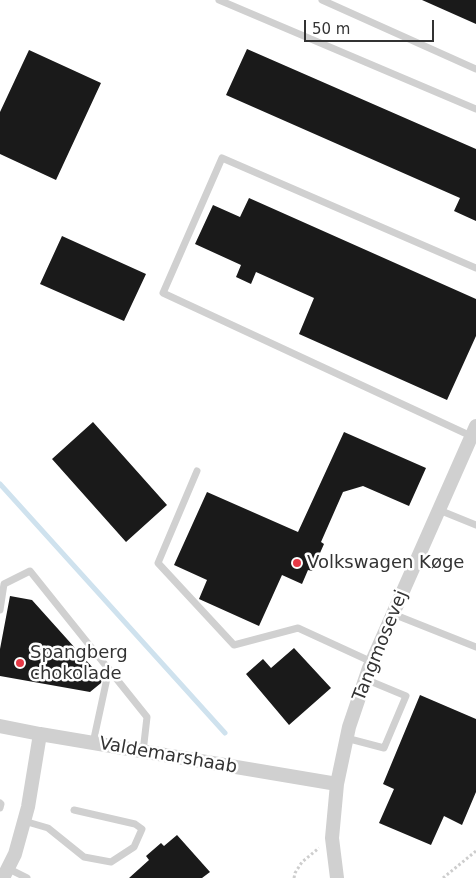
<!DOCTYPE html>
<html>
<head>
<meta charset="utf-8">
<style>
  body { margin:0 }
  #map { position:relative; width:476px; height:878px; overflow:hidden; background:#fff; font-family:"DejaVu Sans",sans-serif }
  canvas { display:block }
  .scale { position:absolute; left:304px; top:20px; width:130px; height:22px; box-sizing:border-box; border:2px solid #333; border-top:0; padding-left:6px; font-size:15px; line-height:18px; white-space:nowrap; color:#333; -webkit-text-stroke:4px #fff; paint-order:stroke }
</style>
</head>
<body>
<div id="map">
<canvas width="476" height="878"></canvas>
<div class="scale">50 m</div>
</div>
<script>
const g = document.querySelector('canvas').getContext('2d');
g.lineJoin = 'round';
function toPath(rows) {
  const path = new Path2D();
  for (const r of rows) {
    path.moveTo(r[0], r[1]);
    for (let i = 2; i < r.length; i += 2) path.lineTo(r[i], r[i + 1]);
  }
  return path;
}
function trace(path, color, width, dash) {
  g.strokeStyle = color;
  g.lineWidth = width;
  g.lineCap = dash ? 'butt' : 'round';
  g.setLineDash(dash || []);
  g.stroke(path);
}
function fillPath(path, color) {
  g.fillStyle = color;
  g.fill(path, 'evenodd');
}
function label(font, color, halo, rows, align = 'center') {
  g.font = font + ' "DejaVu Sans",sans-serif';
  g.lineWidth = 5;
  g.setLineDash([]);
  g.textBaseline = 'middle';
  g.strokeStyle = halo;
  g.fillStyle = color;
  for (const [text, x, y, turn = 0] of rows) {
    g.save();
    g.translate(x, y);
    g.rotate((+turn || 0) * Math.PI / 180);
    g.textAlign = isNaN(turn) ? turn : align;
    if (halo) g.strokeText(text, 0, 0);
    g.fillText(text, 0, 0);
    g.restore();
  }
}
const stream = toPath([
  [0,484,225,733]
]);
const building = toPath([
  [422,0,476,0,476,24],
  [247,49,476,149,476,221,454,211,460,198,226,95],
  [29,50,101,83,56,180,0,154,0,112],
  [249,198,476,299,476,336,447,400,299,334,314,298,256,272,251,284,236,277,241,265,195,244,213,205,240,217],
  [62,236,146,274,124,321,40,284],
  [93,422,167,505,126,542,52,459],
  [344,432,426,468,409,506,363,486,343,492,321,542,324,544,312,571,308,570,302,584,282,575,259,626,199,599,207,580,174,565,207,492,298,532],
  [10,596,32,600,102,678,101,683,90,692,0,676,0,649],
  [294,648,331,688,289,725,246,674,263,659,271,668],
  [420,695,476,719,476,792,462,825,444,816,431,845,379,823,394,789,383,784],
  [177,835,210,872,202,878,129,878,149,860,146,856,161,843,164,846]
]);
const path = toPath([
  [294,878,295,873,302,862,319,848],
  [443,878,476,851]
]);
const lane = toPath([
  [219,0,476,109],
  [322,0,476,69],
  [471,436,163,293,222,158,476,268],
  [197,471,158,563,234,645,298,628,372,662],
  [439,510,476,525],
  [0,610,4,584,30,571,147,717,143,752],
  [393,614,476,647],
  [346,738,384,748,406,696,365,679],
  [93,743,109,669],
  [0,803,1,804,0,808],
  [24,821,48,828,84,857,111,862,134,847,142,829,135,824,74,810],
  [9,869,27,878]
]);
const street = toPath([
  [0,726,40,734,337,784],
  [3,878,15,854,28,807,40,734],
  [337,878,332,838,337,784,349,727,369,668,476,426]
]);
const markers = [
  [297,563,5,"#e63946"],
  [20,663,5,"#e63946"]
];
const poiNames = [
  ["Volkswagen Køge",307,563],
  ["Spangberg",30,653],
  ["chokolade",30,674]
];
const streetNames = [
  ["Tangmosevej",381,646,-68],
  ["Valdemarshaab",168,756,10]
];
trace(stream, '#cfe2ee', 5);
fillPath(building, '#1a1a1a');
trace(path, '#cdcdcd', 3, [2.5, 2.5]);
trace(lane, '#d0d0d0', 7);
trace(street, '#d0d0d0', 14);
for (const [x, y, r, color] of markers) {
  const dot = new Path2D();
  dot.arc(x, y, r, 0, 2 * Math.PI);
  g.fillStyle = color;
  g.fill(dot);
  trace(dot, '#fff', 2);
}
label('18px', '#333', '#fff', poiNames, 'left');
label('18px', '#333', '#fff', streetNames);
</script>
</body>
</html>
